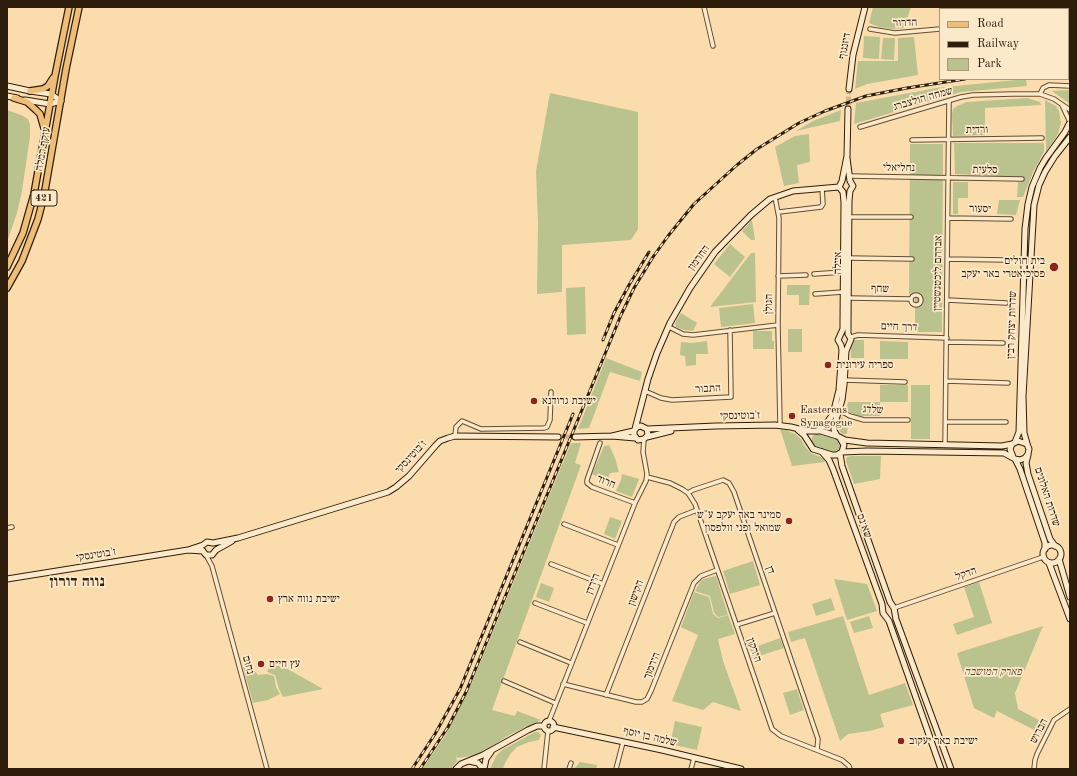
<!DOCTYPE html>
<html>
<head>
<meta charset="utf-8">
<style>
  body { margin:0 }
  #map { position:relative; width:1077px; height:776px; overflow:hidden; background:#fbddad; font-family:"Old Standard TT",serif }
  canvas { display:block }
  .frame { position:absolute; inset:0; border:8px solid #2f1d0c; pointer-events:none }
  .legend { position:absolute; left:939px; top:8px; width:130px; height:72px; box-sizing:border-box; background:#fce9ca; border:1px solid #aa977e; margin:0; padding:5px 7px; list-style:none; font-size:12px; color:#2f1d0c }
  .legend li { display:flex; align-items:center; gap:8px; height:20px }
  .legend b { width:20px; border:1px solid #aa977e }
</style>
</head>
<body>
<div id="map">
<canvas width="1077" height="776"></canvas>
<div class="frame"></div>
<ul class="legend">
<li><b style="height:5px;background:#eebe76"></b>Road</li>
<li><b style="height:5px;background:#2f1d0c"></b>Railway</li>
<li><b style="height:11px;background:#bac28e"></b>Park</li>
</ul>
</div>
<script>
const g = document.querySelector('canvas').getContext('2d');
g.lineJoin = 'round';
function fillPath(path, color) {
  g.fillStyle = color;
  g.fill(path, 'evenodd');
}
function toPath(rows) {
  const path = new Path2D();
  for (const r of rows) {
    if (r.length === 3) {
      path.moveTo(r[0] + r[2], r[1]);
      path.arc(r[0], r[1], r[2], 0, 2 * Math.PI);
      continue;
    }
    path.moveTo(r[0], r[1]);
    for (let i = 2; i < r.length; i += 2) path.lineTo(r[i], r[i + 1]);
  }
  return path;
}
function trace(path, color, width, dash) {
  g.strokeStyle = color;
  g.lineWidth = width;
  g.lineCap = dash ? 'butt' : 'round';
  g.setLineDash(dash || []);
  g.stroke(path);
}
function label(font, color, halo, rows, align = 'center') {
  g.font = font + ' "Old Standard TT","Frank Ruhl Libre",serif';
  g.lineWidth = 3.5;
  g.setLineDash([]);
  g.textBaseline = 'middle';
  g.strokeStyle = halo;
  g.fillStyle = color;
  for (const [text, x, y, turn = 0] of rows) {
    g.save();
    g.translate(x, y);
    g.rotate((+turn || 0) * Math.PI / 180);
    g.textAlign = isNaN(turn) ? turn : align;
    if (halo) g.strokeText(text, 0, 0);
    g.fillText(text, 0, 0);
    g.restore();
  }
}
const green = toPath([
  [873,7,911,7,904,28,893,29,879,27,869,23],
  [864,36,880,37,879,59,863,58],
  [914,37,918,75,867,84,855,89,858,61,898,61,898,38],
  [883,38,895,38,894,60,881,59],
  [1026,79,1027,86,961,92,854,124,856,103,936,88],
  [1070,90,1070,104,1052,91],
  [550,93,638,112,638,229,631,240,562,245,562,292,537,294,538,223,536,171],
  [1027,98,1040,102,1041,105,985,108,985,135,953,136,952,114,953,109,957,106,967,102],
  [1045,100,1056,106,1059,111,1061,123,1058,134,1046,152],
  [7,110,21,115,28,119,30,125,30,136,22,191,17,213,7,242],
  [841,110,840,121,796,131,813,121],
  [809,134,810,162,797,165,799,183,784,186,775,147,795,136],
  [954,143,1044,143,1044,152,1034,170,1023,197,1017,197,1018,182,1022,182,1022,177,955,174],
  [910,144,943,144,942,332,915,332,915,296,909,295],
  [953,182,968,182,968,198,958,198,958,214,953,214],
  [999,200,1020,200,1016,215,997,214],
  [752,220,755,240,751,240,742,231],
  [730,244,745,257,730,277,714,264],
  [751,253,755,253,756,302,710,307],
  [787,285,810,285,809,305,799,305,799,295,787,295],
  [585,287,586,334,567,335,566,288],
  [753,304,755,323,721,327,719,308],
  [681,313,697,323,693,331,684,330,676,327,675,323],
  [788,329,802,329,802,352,788,352],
  [753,331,772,331,772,341,774,341,774,349,753,349],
  [851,340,864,340,864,358,851,358],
  [707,341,708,354,696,354,696,365,686,366,685,356,680,355,681,342,692,343],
  [880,341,908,342,908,359,880,359],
  [606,358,642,372,640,381,610,372,589,428,578,429],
  [880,385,908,385,908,402,880,402,880,416,858,416,846,410,848,402,880,402],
  [911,385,930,385,930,439,911,439],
  [841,417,848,422,847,434,842,434,839,430,838,424],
  [780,429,786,430,795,434,801,439,806,448,811,453,823,458,825,462,792,466],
  [818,433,839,440,842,446,840,452,833,453,815,447,811,443,812,437,814,435],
  [571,443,581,443,575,463,581,465,492,710,515,716,517,711,541,720,509,735,478,755,458,758,456,756,457,761,451,769,422,769,445,736,471,685],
  [609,445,615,458,619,472,610,473,607,481,592,474,604,446],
  [851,456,881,456,880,479,854,484,846,461,847,457],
  [622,474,639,479,632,497,616,491,621,480],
  [610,517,622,521,615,539,604,534],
  [753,561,760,585,730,594,723,571],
  [716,576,728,615,718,617,714,613,710,596,695,591,700,582,703,579],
  [834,579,867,584,877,611,847,620],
  [979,582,992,623,957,635,953,624,974,617,964,587],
  [541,583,554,588,549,602,536,597],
  [694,592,709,597,713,614,718,618,728,615,735,634,718,639,723,661,741,711,713,702,703,710,672,701,698,635,681,627],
  [831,598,835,610,816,616,812,604],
  [843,616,869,695,905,683,913,705,880,714,884,727,869,731,848,734,840,741,805,638,791,642,788,632],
  [869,616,873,628,854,633,850,622],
  [1043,626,1015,693,1018,709,1048,725,1042,734,997,711,994,718,974,708,957,653],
  [780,638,784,648,753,658,750,649],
  [272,660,323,689,283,697,279,689,275,675,267,672],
  [250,665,258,675,267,674,274,676,276,687,280,694,268,700,253,703,243,667],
  [797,689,804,710,790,715,783,693],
  [675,721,702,727,697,750,670,744],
  [535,732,538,732,541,735,539,740,529,742,517,747,511,753,505,763,503,769,490,769,496,756,502,750],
  [580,762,597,765,596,769,574,769]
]);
const secondaryTunnel = toPath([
  [848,109,849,89],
  [558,437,575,437]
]);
const street = toPath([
  [704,7,713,46],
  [951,9,951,7],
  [1024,9,1025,7],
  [1068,16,1070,15],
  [870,29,895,33,940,29],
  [1040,94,1043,88,1049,85,1070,86],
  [1062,105,1069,120],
  [860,127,961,97,973,95,1013,94,1040,94,1054,99,1070,110],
  [912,140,1042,138],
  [849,176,1022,179],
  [775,197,779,218,778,325,780,425],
  [779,212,821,207,823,204,822,188],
  [849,217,911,217],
  [948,218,1011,219],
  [848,258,912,259],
  [947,259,1005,260],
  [814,274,843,272],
  [778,276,806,275],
  [815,294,843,292],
  [916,300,5],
  [848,298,911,299],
  [947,300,1006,303],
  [669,327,683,334,693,335,778,325],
  [851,337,858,335,947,338],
  [947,342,1003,343],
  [844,380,905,382],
  [946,381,1008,383],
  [645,391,661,398,672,400,731,397,730,330],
  [839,410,850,416,864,420,908,420],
  [946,422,1006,422],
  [455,436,456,427,462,421,481,429,544,428,547,427,550,420,551,392],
  [600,443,587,480,587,483,592,487,635,503],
  [945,445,949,101],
  [647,477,670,483,682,489,688,493,695,504,772,729,781,736,842,760,849,766,850,769],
  [688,493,693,490,723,480,729,483,734,492,818,739,817,750],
  [564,524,618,545],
  [7,528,12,527],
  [206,555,212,566,267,769],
  [551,564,603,584],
  [535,603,587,623],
  [894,608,1043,557],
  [736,625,775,613],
  [520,642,571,663],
  [504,681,555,703],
  [563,684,636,702,642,702,647,699,651,691,694,583,701,576,717,570],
  [606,695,674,522,679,517,697,510],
  [549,721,635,503,646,481,647,474,643,452,644,439],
  [544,769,548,731],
  [569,769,571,763],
  [616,769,623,742],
  [691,769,694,758],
  [1034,769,1035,760,1037,754,1054,720,1070,709]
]);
const secondary = toPath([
  [7,86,30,91,51,94,61,101],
  [849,89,853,55,865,7],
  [7,96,17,98],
  [25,100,50,104,61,101],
  [635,429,648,379,657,353,670,323,690,288,715,252,751,215,770,199,793,191,839,187],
  [647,429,716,426,775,425,791,427,807,431,821,431,837,436,845,440,867,443,1002,446,1012,444],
  [798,430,804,435,813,449,832,455,837,455,842,452,844,445,840,438],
  [817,431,826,424,833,414,839,390,842,350,841,345,838,340,843,329,843,323,844,202,843,192,839,187,842,181,847,156,848,109],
  [612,436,629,432,634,431,637,427,641,426,647,429,648,435,644,439,638,440,634,435,634,431],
  [837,436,834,430,834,426,842,400,844,385,846,351,851,339,848,334,848,324,849,201,850,191,853,186,850,181,847,158],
  [575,437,612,436,635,438],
  [647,437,671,431],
  [1015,442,1019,432,1025,229,1028,204,1032,187,1040,168,1046,158,1065,132,1069,124],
  [1028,447,1024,433,1023,396,1034,205,1039,185,1045,172,1055,156,1070,137],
  [822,452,829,460,833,469,882,604,883,613,889,621,941,769],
  [842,452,867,451,1004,453,1015,459,1020,460,1025,458,1028,454,1029,449,1027,444,1018,441,1012,444,1010,449,1013,457],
  [840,454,842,466,890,602,894,608,896,619,951,769],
  [1028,455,1026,463,1028,474,1050,539,1055,546],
  [1015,459,1020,469,1045,543,1045,549],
  [1052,554,9],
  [188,550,203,545,207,542,213,543,238,538,388,492,396,487,409,476,436,445,440,441,448,438,455,436,558,437],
  [202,550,206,555,212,555,216,550,232,541],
  [1059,559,1070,597],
  [1049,563,1070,619],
  [7,579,188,550,203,551],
  [549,726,5],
  [553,727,662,750,741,769],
  [469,761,478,763,483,769],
  [456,769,461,764,483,755,528,730,537,726,544,726],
  [484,769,486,759,491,752]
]);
const primary = toPath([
  [30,91,43,89,48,86,53,78],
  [14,98,27,102,36,110,40,114,44,128],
  [7,267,23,233,34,194,55,76,69,7],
  [7,288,22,261,38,219,44,196,66,69,79,7]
]);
const rail = toPath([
  [1068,70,1070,70],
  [603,340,614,313,629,285,649,252],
  [412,769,435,734,460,689,573,414],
  [420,769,448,727,466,692,621,315,634,288,653,257,668,236,694,204,737,165,757,149,799,123,825,111,866,96,907,88,965,79]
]);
const markers = [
  [1054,267,5,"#8f2418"],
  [828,365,4,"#8f2418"],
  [534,401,4,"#8f2418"],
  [792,416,4,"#8f2418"],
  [789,521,4,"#8f2418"],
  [270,599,4,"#8f2418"],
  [261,664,4,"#8f2418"],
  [901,741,4,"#8f2418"]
];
const shields = [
  [44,198,26]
];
const shieldNames = [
  ["421",44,198]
];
const streetNames = [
  ["הדרור",905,23,-2],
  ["דיזנגוף",845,46,-79],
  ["שמחה הולצברג",923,99,-16],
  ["ורדית",977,130,-1],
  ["עוקף רמלה",43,149,-80],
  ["נחליאלי",899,168,1],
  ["סלעית",985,170,1],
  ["יסעור",980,209,1],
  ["החרמון",699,258,-53],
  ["איילה",838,263,-89],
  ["אברהם ליכטנשטיין",938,273,-89],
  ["שחף",880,289,1],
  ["הגולן",769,304,-89],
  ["שדרות יצחק רבין",1012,325,-88],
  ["דרך חיים",899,327,2],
  ["התבור",708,389,-3],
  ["שלדג",873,410,3],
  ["ז'בוטינסקי",740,416,-1],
  ["ז'בוטינסקי",411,457,-47],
  ["חרוד",606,482,23],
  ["שדרות האלונים",1047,497,72],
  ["שא נס",864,526,70],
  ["ז'בוטינסקי",96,555,-9],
  ["דן",770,570,71],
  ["הדקל",966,574,-19],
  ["הירדן",593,584,-68],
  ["הקישון",636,593,-69],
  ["הירקון",754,650,71],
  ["נחום",248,665,75],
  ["הירמוך",652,666,-68],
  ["הברוש",1039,731,-62],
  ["שלמה בן יוסף",650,737,13]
];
const poiNames = [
  ["בית חולים",1045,261,"right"],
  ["פסיכיאטרי באר יעקב",1045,274,"right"],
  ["ספריה עירונית",836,365],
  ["ישיבת גרודנא",542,401],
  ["Easterens",800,410],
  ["Synagogue",800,423],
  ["סמינר באר יעקב ע\"ש",781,515,"right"],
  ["שמואל ופני וולפסון",781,528,"right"],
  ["ישיבת נווה ארץ",278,599],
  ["עץ חיים",269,664],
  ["ישיבת באר יעקוב",909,741]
];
const parkNames = [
  ["פארק המושבה",993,672]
];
const districtNames = [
  ["נווה דורון",77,582]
];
fillPath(green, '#bac28e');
trace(secondaryTunnel, '#d2b78d', 5, [5, 2.5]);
trace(street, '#624d34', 5.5);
trace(secondary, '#2f1d0c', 7);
trace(primary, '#2f1d0c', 8);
trace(street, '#fce9ca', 3.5);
trace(secondary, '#fce9ca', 5);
trace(primary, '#eebe76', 5.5);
trace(rail, '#2f1d0c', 3);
trace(rail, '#fce9ca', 1.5, [4.5]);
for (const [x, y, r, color] of markers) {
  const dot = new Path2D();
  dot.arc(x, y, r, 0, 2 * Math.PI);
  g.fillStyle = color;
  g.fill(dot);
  trace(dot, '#fce9ca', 1.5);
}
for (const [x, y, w] of shields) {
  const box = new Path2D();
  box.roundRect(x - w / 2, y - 8, w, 16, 3);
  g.fillStyle = '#fce9ca';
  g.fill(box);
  trace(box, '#2f1d0c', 1);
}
label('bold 10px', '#2f1d0c', null, shieldNames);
label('11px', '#2f1d0c', '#fce9ca', streetNames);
label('11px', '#2f1d0c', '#fce9ca', poiNames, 'left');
label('italic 11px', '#594f33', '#fce9ca', parkNames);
label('bold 15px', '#2f1d0c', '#fce9ca', districtNames);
</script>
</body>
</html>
